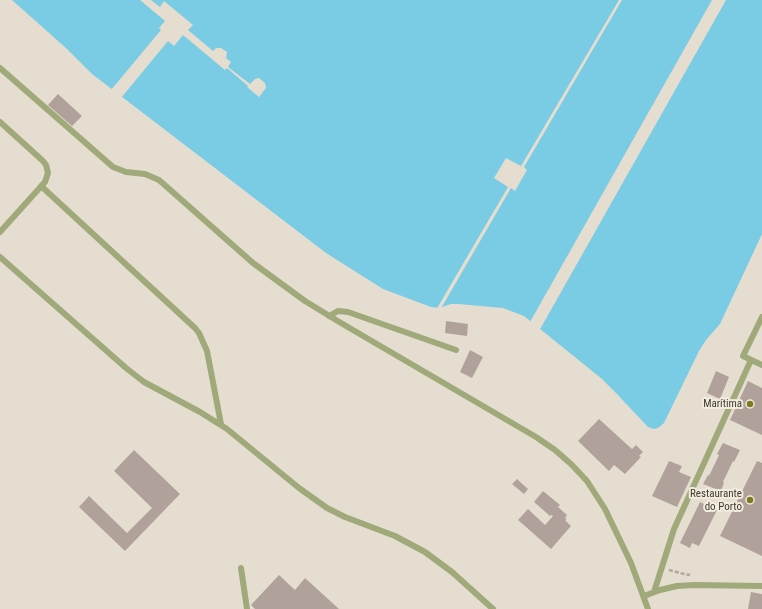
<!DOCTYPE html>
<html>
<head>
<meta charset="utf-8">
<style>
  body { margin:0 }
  canvas { display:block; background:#e5ded0 }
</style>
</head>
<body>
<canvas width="762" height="609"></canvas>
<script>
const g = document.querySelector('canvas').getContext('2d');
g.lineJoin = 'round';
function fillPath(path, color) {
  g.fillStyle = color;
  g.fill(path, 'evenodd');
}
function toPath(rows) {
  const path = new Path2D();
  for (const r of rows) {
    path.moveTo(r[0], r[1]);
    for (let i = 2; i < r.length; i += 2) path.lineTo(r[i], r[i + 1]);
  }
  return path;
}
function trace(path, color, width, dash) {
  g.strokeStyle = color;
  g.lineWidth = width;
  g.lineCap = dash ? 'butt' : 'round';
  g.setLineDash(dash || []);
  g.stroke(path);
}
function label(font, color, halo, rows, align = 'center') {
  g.font = font + ' "Roboto Condensed",sans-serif';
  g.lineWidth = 4;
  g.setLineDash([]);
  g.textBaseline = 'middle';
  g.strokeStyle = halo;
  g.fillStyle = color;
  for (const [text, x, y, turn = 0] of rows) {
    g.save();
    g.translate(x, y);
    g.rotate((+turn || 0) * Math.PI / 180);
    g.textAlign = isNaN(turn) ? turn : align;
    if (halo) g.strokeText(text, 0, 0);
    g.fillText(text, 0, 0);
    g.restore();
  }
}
const water = toPath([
  [12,0,762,0,762,343,720,324,706,340,699,351,664,423,658,428,654,429,648,427,616,393,602,379,524,316,503,308,458,304,451,304,439,308,431,307,383,289,326,253,92,74,67,49]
]);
const pier = toPath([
  [140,0,151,0,160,7,164,1,193,25,188,30,213,51,216,48,221,48,227,52,226,58,231,62,228,67,250,84,255,79,259,78,265,83,266,88,259,97,247,87,248,86,227,68,225,70,183,35,174,46,168,41,121,98,111,90,161,30,159,28,165,21],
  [619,0,622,0,524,167,527,170,515,191,511,188,440,310,436,310,508,187,494,178,506,158,521,166],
  [712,0,726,0,539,331,530,322],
  [762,234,762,345,721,327,720,324]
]);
const building = toPath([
  [58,94,82,116,72,126,48,105],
  [446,321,468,324,467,336,445,333],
  [470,350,483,357,472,378,460,372],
  [716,371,729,377,720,399,707,393],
  [748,381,762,388,762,435,730,420],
  [599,419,632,449,636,445,643,452,639,456,641,457,625,474,614,465,609,471,578,441],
  [723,443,740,450,734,462,733,461,723,482,724,483,721,491,703,484,708,475,709,476,719,455,717,454],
  [134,450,180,494,125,551,79,507,89,496,127,533,152,508,114,471],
  [669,461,682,466,679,472,691,477,677,507,652,496],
  [757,461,762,463,762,556,720,536],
  [517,479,528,489,524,494,512,484],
  [543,491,560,505,558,507,567,515,565,518,567,519,565,520,571,526,551,549,518,520,528,509,545,525,553,516,551,515,550,516,534,502],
  [700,502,717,510,699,546,692,543,690,548,680,543],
  [279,575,295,590,305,578,339,609,255,609,251,605],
  [751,592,762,594,762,609,748,609]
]);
const path = toPath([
  [669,570,684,574,690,575]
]);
const service = toPath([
  [0,68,113,167,126,172,145,174,159,180,253,263,305,301,341,323,536,437,555,450,571,464,587,481,605,509,631,563,648,609],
  [0,122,43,161,46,165,48,173,45,182,0,232],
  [41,186,195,328,199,333,207,351,221,424],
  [0,257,126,368,144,382,200,412,227,429,299,488,327,508,345,517,395,536,425,552,452,572,493,609],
  [329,316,338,311,348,312,456,350],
  [762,317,743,356,762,365],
  [241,568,247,609],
  [654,592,674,529,751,360],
  [644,596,660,590,677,586,694,585,762,586]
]);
const markers = [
  [750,404,4,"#7c7a21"],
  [750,500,4,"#7c7a21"]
];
const poiNames = [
  ["Marítima",742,404],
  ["Restaurante",742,494],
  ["do Porto",742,507]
];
fillPath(water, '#7acce4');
fillPath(pier, '#e5ded0');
fillPath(building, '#b0a29a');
trace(path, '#aea89d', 2.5, [4, 2]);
trace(service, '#a0a97a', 6);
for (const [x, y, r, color] of markers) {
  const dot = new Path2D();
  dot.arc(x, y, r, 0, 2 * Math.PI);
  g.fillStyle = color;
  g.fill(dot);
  trace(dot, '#f3ecdd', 1.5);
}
label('11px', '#3c3a34', '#f3ecdd', poiNames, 'right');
</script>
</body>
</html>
